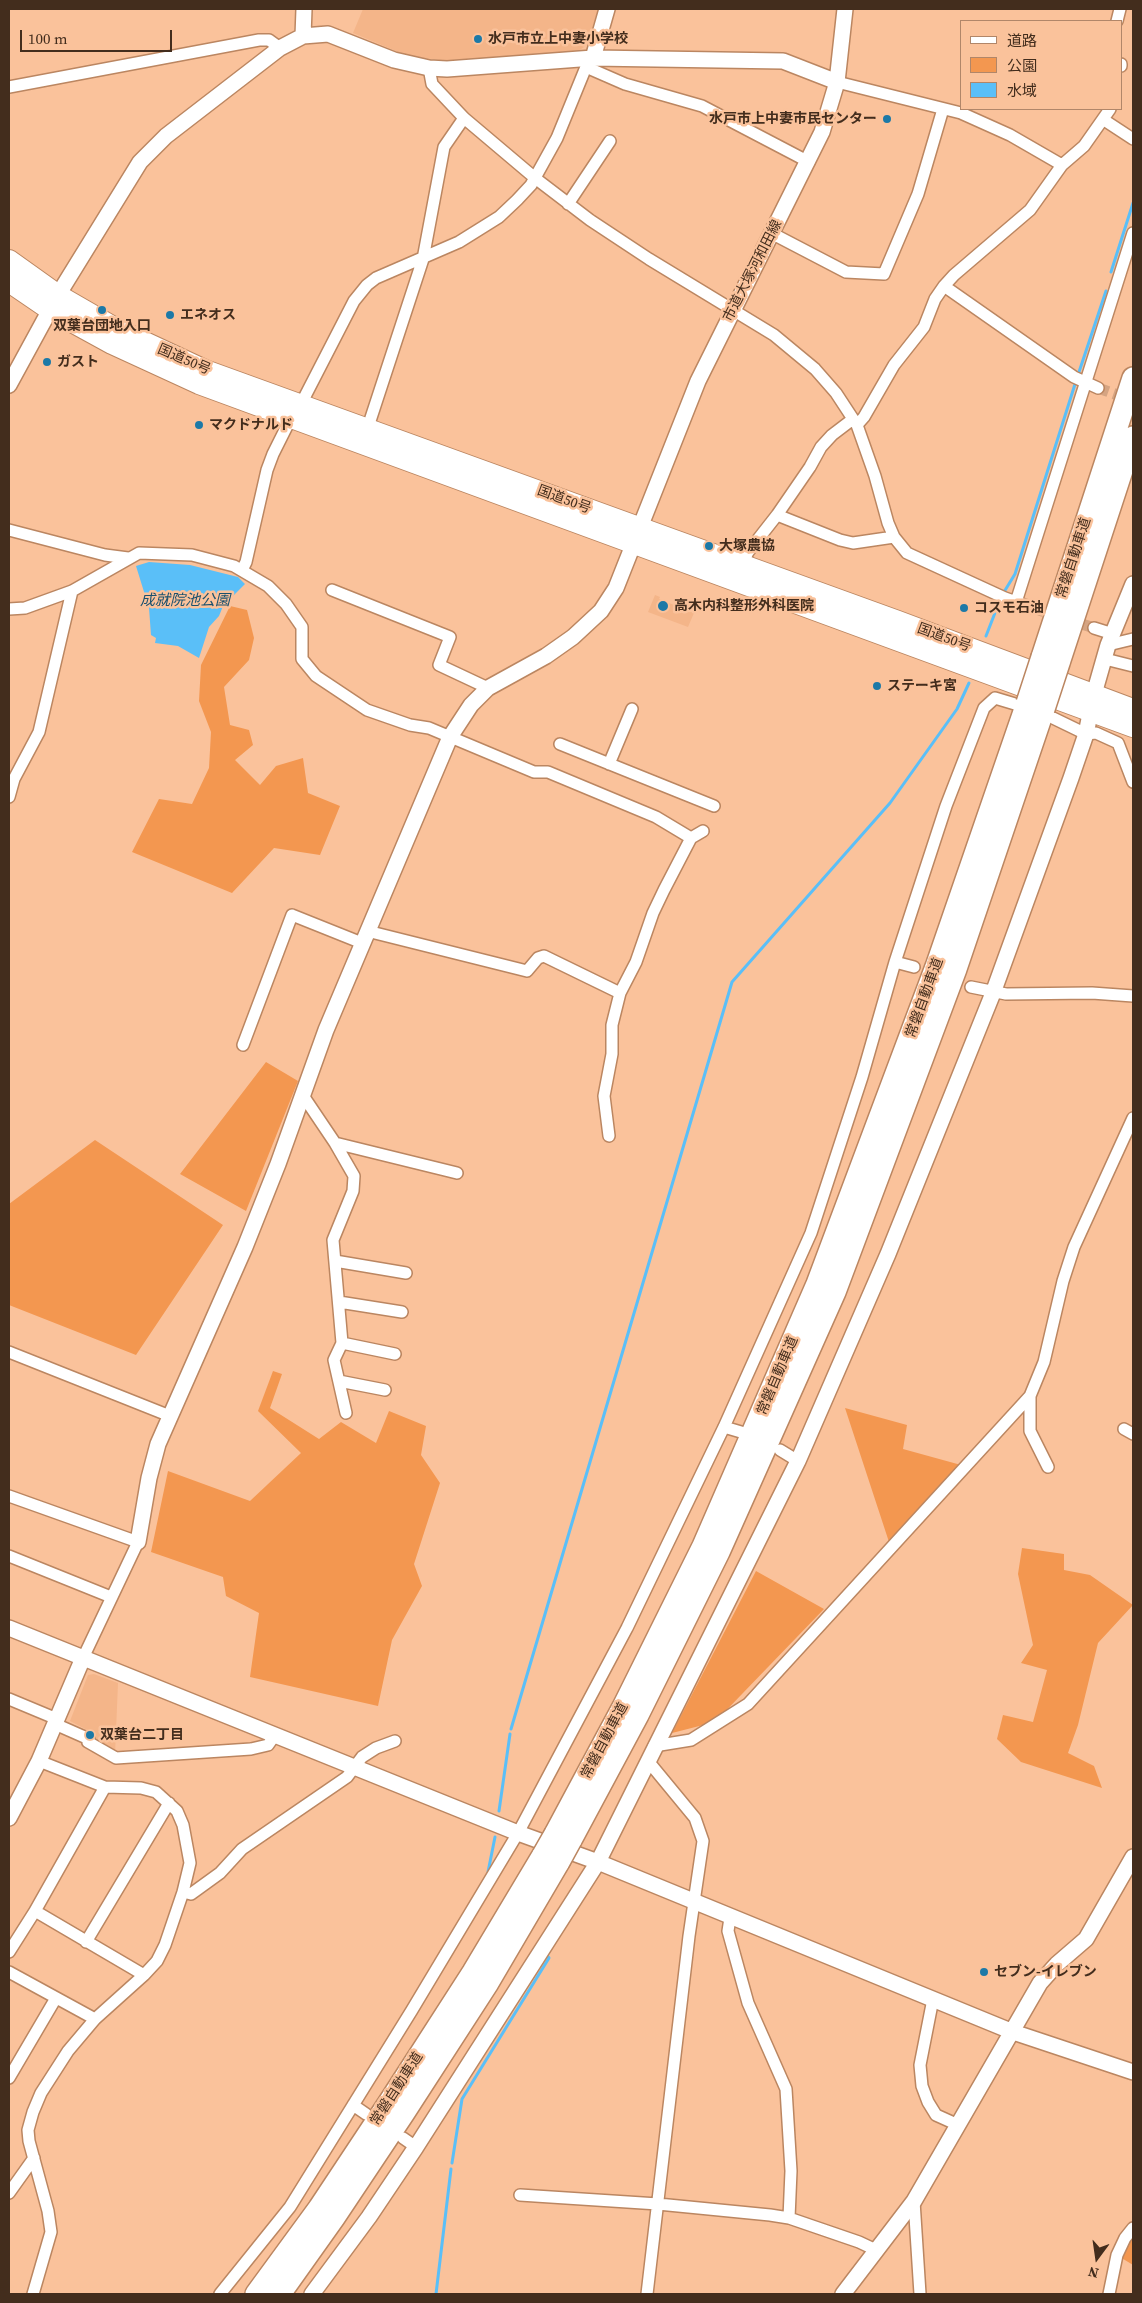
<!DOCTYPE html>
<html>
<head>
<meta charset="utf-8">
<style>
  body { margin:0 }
  #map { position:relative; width:1142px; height:2303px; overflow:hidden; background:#fac29b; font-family:"Source Serif 4","Noto Sans JP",serif }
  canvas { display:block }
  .frame { position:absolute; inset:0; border:10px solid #432d1d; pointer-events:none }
  .legend { position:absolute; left:960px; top:20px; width:162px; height:90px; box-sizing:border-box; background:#fac29b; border:1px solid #b18669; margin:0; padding:6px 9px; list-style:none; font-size:15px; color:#432d1d }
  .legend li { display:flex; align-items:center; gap:10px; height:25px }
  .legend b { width:25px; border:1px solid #b18669 }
  .north { position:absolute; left:1072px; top:2233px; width:50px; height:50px; -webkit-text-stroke:4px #fac29b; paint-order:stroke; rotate:194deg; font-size:14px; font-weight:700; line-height:20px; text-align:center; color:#432d1d }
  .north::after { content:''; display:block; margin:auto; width:18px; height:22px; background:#432d1d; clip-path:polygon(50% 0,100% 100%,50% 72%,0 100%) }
  .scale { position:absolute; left:20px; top:30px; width:152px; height:22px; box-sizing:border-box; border:2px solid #432d1d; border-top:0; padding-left:6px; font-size:15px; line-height:18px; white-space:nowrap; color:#432d1d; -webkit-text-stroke:4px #fac29b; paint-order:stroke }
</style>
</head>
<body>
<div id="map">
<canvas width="1142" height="2303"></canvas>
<div class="frame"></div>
<ul class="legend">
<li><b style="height:6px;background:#fff"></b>道路</li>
<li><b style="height:14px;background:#f39750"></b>公園</li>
<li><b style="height:14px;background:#5abff8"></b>水域</li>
</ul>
<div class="north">N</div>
<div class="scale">100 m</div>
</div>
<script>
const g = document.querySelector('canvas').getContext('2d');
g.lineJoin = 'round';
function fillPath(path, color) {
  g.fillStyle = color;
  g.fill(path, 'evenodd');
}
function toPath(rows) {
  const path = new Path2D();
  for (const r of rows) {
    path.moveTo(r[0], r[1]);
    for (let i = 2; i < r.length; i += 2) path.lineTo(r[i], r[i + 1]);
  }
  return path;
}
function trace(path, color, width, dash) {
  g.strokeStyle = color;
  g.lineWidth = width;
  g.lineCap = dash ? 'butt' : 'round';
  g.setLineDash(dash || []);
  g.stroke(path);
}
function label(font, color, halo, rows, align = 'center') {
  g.font = font + ' "Source Serif 4","Noto Sans JP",serif';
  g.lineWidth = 5;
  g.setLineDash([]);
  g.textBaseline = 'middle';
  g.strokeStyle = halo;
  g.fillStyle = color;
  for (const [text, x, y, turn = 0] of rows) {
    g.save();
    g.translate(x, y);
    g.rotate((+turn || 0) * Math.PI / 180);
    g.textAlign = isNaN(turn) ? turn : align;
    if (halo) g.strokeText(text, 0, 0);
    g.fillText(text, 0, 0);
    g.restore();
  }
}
const built = toPath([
  [363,9,598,9,587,45,578,51,448,61,408,56,353,33],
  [655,595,660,597,659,599,694,613,688,627,648,612],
  [94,1674,118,1683,115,1755,90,1741,93,1733,70,1721,88,1675]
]);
const green = toPath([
  [230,606,247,610,254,638,249,660,224,687,230,725,249,730,253,745,235,760,260,785,276,766,303,758,308,793,340,806,320,855,274,848,232,893,132,852,159,799,192,804,209,768,211,732,199,701,201,665],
  [266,1062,298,1081,246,1211,180,1174],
  [95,1140,223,1225,136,1355,9,1305,9,1204],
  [273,1371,282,1374,270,1408,319,1439,341,1422,376,1443,389,1411,426,1426,421,1455,440,1483,414,1564,422,1586,392,1640,378,1706,250,1677,259,1613,226,1596,223,1577,151,1552,168,1471,250,1501,301,1453,258,1411],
  [845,1408,907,1425,903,1449,961,1465,889,1542],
  [1022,1548,1064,1554,1064,1570,1090,1575,1133,1605,1098,1643,1078,1725,1068,1753,1094,1766,1102,1788,1021,1762,997,1739,1003,1715,1033,1722,1047,1670,1021,1663,1033,1645,1018,1574],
  [756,1571,824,1609,715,1722,672,1733],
  [1130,2236,1133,2236,1133,2265,1120,2257]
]);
const water = toPath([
  [149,562,190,565,238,577,245,584,223,606,219,616,209,627,199,658,178,646,155,643,156,638,151,635,149,608,136,566]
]);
const stream = toPath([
  [1111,272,1133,203],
  [1078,375,1106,291],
  [1004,592,1015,574,1076,381],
  [986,636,1000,600],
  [511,1729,732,982,890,803,957,709,969,683],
  [499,1811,510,1734],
  [490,1874,488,1872,495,1837],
  [452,2163,462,2099,549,1958,546,1954],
  [436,2294,451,2169]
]);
const minorTunnel = toPath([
  [1098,388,1129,399],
  [1033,608,1094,628]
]);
const minor = toPath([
  [1117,21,1120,9],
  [1121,64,1121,66],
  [586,67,625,84,702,106,809,162],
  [429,68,432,84,464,118,535,178,590,220,649,259,774,335,815,369,836,393,857,425,875,476,888,523,894,537,907,553,1005,598,1033,608],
  [837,82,961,113,1010,135,1062,165,1084,146,1110,109],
  [9,87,259,40,269,40,280,48],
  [1104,120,1133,139],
  [568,204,610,141],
  [775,235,846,272,884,274,918,194,943,109],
  [944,286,1074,377,1098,388],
  [857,425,864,417,894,365,924,327,935,299,944,286,954,275,1030,210,1062,165],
  [367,430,423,259,444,147,464,118],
  [777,515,840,540,853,543,894,537],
  [9,530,105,555,128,558],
  [742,565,748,552,777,515,810,467,821,447,832,435,853,419],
  [242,570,246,562,267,470,273,454,291,418,300,406,354,301,367,285,376,278,459,242,499,217,517,200,531,185,557,138,586,67,585,59],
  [332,590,450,637,439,665,488,688],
  [1016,602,1133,233],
  [9,609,25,608,72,591,139,553,192,555,234,566,268,586,286,604,302,627,302,659,316,676,367,710,410,725,429,728,534,772,548,772,656,817,691,838],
  [1094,628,1113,634],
  [1108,645,1133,639],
  [1105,659,1133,666],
  [1053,718,1086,734,1096,733,1118,743,1133,782],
  [560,744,714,806],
  [609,764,632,709],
  [9,797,14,779,39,732,72,591],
  [367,931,527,971,538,958,544,956,620,993],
  [895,962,914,967],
  [971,987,1006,994,1092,993,1133,996],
  [243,1045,292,915,362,943],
  [302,1094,335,1143,457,1173],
  [609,1136,604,1096,612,1054,612,1025,620,993,636,962,653,913,664,890,691,838,703,831],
  [335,1143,354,1176,353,1191,333,1240,342,1343,334,1360,346,1413],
  [335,1261,406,1273],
  [339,1302,402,1312],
  [342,1343,395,1354],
  [9,1352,170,1416],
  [339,1381,385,1390],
  [1030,1396,1030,1431,1048,1467],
  [724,1427,741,1432],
  [1124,1429,1133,1434],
  [780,1450,798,1461],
  [9,1496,138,1542,83,1658],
  [9,1556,111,1597],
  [9,1699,57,1719],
  [55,1724,89,1739,88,1742,116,1758,251,1749,268,1745,275,1735],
  [654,1746,691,1740,748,1704,1030,1396,1044,1362,1063,1281,1074,1247,1133,1118],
  [105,1787,35,1911,144,1975],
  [183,1892,191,1894,220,1873,242,1849,347,1777,362,1757,376,1748,395,1741],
  [730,1918,728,1931,748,2003,786,2089,791,2171,789,2218],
  [86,1942,169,1803],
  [9,1952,35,1911],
  [9,1972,95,2019],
  [933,1999,920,2065,922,2086,928,2102,936,2115,956,2124],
  [9,2078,56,1998],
  [353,2105,366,2114],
  [403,2138,416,2147],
  [9,2193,34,2158],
  [520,2195,658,2204,770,2215,789,2218,859,2242,876,2250],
  [914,2201,920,2294],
  [33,2294,51,2232,48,2211,29,2141,28,2130,33,2112,41,2093,68,2051,95,2019,144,1975,157,1961,165,1945,183,1892,190,1863,183,1825,177,1811,156,1792,141,1788,105,1787,39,1761],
  [220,2294,290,2207,412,2010,518,1833,627,1628,724,1427,811,1233,862,1077,895,962,946,806,984,708,995,698,1015,704],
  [647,2294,689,1936,703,1841,695,1818,648,1761],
  [1109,2294,1117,2255,1125,2238,1133,2228]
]);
const tertiary = toPath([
  [303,36,304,9],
  [593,58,607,9],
  [9,385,58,295,140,162,166,136,280,48,303,36,328,34,394,60,429,68,447,69,593,58,783,61,837,82],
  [138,1542,149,1478,158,1444,245,1247,278,1164,326,1030,450,737,471,705,488,688,546,656,573,637,601,611,616,588,698,381,822,132,837,82,845,9],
  [9,1628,518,1833,598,1862,1013,2032,1133,2072],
  [9,1818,39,1761,83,1658],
  [312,2294,369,2217,416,2147,598,1862,798,1461,888,1254,993,993,1071,778,1086,734,1094,694,1108,645,1133,584],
  [843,2294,914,2201,1040,1983,1057,1964,1086,1939,1133,1857]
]);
const trunk = toPath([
  [9,260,58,295,117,329,205,370,898,621,1133,709],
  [9,282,50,310,112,344,199,384,1133,727]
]);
const motorway = toPath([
  [1042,657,1133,378],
  [1059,663,1133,437],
  [555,1834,623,1707,703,1546,817,1284,937,964,1027,703],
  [571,1840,638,1715,719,1552,835,1292,956,969,1044,709],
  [256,2294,319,2208,388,2104,473,1972,543,1855],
  [280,2294,334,2218,404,2113,488,1983,559,1862]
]);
const motorwayBridge = toPath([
  [1027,703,1042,657],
  [1044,709,1059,663],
  [543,1855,555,1834],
  [559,1862,571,1840]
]);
const markers = [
  [478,39,5,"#1c79a7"],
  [887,119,5,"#1c79a7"],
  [102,310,5,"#1c79a7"],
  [170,315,5,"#1c79a7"],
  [47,362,5,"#1c79a7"],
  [199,425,5,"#1c79a7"],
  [709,546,5,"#1c79a7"],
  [663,606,6,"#1c79a7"],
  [964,608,5,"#1c79a7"],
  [877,686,5,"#1c79a7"],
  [90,1735,5,"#1c79a7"],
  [984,1972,5,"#1c79a7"]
];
const poiNames = [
  ["水戸市立上中妻小学校",488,39],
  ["水戸市上中妻市民センター",877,119,"right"],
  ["エネオス",180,315],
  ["双葉台団地入口",102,326,"center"],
  ["ガスト",57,362],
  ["マクドナルド",209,425],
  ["大塚農協",719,546],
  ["高木内科整形外科医院",674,606],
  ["コスモ石油",974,608],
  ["ステーキ宮",887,686],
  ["双葉台二丁目",100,1735],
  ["セブン-イレブン",994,1972]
];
const streetNames = [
  ["市道大塚河和田線",753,271,-63],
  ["国道50号",184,360,23],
  ["国道50号",564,500,20],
  ["常磐自動車道",1074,558,-72],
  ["国道50号",944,638,20],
  ["常磐自動車道",925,998,-70],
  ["常磐自動車道",778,1376,-67],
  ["常磐自動車道",605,1741,-62],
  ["常磐自動車道",397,2089,-57]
];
const waterNames = [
  ["成就院池公園",185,601]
];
fillPath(built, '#f4b589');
fillPath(green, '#f39750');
fillPath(water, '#5abff8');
trace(stream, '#5abff8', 3);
trace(minorTunnel, '#d5a482', 11, [11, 5.5]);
trace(minor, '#bb8661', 14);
trace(tertiary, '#bb8661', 18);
trace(trunk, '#bb8661', 22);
trace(motorway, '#bb8661', 24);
trace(minor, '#fff', 11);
trace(tertiary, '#fff', 15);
trace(trunk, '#fff', 20);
trace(motorway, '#fff', 21);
trace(motorwayBridge, '#bb8661', 24, []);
trace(motorwayBridge, '#fff', 21);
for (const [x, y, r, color] of markers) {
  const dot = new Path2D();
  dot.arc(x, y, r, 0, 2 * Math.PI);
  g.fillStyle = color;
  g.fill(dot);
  trace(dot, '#fac29b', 2);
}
label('bold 14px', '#432d1d', '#fac29b', poiNames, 'left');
label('14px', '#432d1d', '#fac29b', streetNames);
label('italic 15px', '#1b516e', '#fac29b', waterNames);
</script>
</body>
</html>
